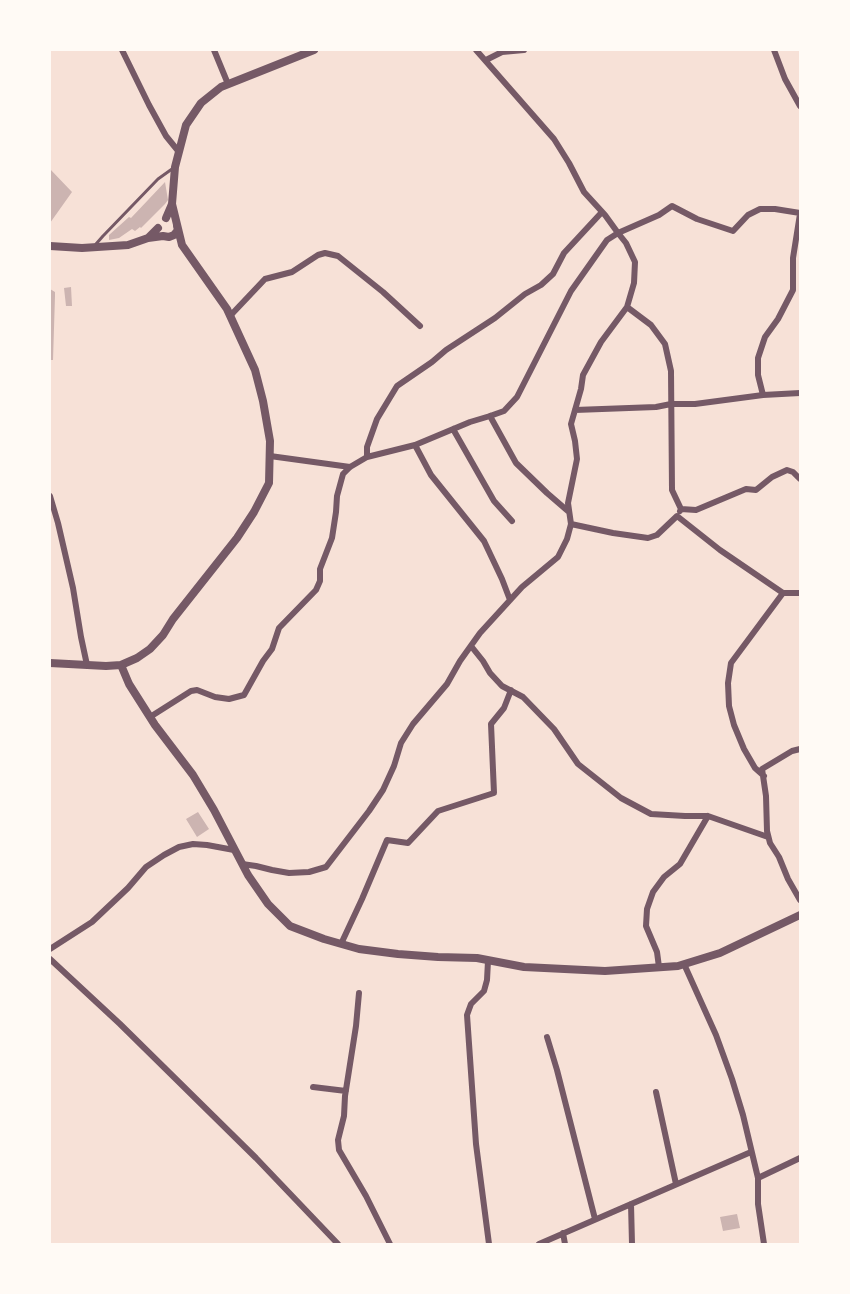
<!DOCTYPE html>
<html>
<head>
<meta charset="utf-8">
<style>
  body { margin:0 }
  #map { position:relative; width:850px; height:1294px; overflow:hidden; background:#f7e1d7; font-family:Cabin,sans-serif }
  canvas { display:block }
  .frame { position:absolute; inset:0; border:51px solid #fffaf5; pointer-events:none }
</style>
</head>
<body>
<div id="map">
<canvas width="850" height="1294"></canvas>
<div class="frame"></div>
</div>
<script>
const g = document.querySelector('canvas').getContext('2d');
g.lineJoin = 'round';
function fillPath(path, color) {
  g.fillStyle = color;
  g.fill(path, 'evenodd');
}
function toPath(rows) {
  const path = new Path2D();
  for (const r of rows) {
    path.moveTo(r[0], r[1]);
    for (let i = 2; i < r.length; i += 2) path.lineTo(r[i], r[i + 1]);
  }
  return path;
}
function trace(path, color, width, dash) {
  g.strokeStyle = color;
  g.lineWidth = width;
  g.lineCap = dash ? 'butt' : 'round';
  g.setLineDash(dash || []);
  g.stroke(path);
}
const building = toPath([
  [50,169,72,192,50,223],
  [165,182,168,200,165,204,141,228,140,227,135,231,132,229,119,238,109,240,109,235,129,217,131,218],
  [71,287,72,306,66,306,64,288],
  [50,289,55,292,55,296,53,360,50,360],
  [198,812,209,829,197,837,186,819],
  [737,1214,740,1228,723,1231,720,1217]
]);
const service = toPath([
  [96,244,103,236,158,179,172,169]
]);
const minor = toPath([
  [122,50,149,105,166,136,179,152],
  [214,50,228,84],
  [774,50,785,79,800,106],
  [486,60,502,52,524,50],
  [627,307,651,325,665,344,671,371,672,490,681,509],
  [230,316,265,279,292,272,318,255,325,253,338,256,383,292,420,326],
  [763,395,800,393],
  [575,410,656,407,671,404,695,404,763,395,758,375,758,358,765,337,778,319,793,290,793,258,800,214],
  [490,416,516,463,547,493,569,512],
  [453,429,494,501,512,521],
  [415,445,431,475,484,541,502,579,510,600],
  [270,456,350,467],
  [367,457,367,447,377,419,397,386,432,362,446,350,495,318,525,294,541,285,553,274,564,253,602,212],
  [50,496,58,523,73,588,81,637,87,665],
  [680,511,681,509,696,510,746,489,756,490,772,477,787,470,793,472,800,479],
  [571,524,613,533,648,538,657,535,677,516,720,550,783,593],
  [471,646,483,661,490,673,502,686,523,697,554,729,578,764,621,798,651,814,685,816,708,816,768,837],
  [150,717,191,691,197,690,215,697,229,699,244,695,263,661,272,649,279,628,316,590,320,581,320,569,332,538,336,512,337,496,343,474,350,467,367,457,415,445,470,422,490,416,504,411,517,397,571,291,607,240,618,233,605,215,584,192,569,163,554,139,476,50],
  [800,749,792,751,762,769,766,796,767,831,770,843,779,857,788,879,800,900],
  [764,776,755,768,744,749,734,725,729,706,728,683,731,663,783,593,800,593],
  [242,864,256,866,272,870,289,873,309,872,326,867,369,811,383,790,394,766,401,743,413,724,447,684,460,661,480,633,522,587,558,557,567,539,571,524,568,503,577,459,575,441,571,424,581,389,583,375,601,342,627,307,634,283,635,262,626,243,618,233,659,215,672,206,697,219,733,231,748,215,760,209,775,209,800,213],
  [341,944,362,899,387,840,408,843,438,811,494,793,491,724,504,708,511,690],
  [50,949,92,922,128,888,146,867,164,855,179,847,193,844,207,845,234,850],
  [50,959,120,1024,256,1158,338,1244],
  [488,961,487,980,484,991,471,1004,467,1015,476,1144,489,1244],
  [684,964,716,1035,732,1079,743,1115,758,1178,800,1158],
  [659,967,657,952,646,926,647,909,653,892,664,877,680,864,708,816],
  [359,993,356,1026,345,1096,344,1116,338,1140,339,1150,366,1196,390,1244],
  [547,1037,557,1070,595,1219],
  [313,1087,346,1091],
  [656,1092,676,1184],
  [758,1178,758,1204,764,1244],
  [631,1204,632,1244],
  [563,1233,565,1244],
  [539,1244,751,1152]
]);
const tertiary = toPath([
  [166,218,172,204,175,167,186,125,201,103,221,87,314,50],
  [148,238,163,236,169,237,174,235,178,230,177,226],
  [50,246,82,248,128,245,148,238,158,228],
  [50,663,106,666,121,665,137,658,150,649,163,635,173,619,237,538,254,512,269,483,270,441,263,401,255,370,227,309,182,245,172,204],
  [121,665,129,684,155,725,193,775,214,810,248,875,268,904,290,926,324,939,359,949,398,954,438,957,477,958,524,967,605,971,678,966,720,953,800,915]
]);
fillPath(building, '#ccb4b1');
trace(service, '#755966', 3);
trace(minor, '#755966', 6);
trace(tertiary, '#755966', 8);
</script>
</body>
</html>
